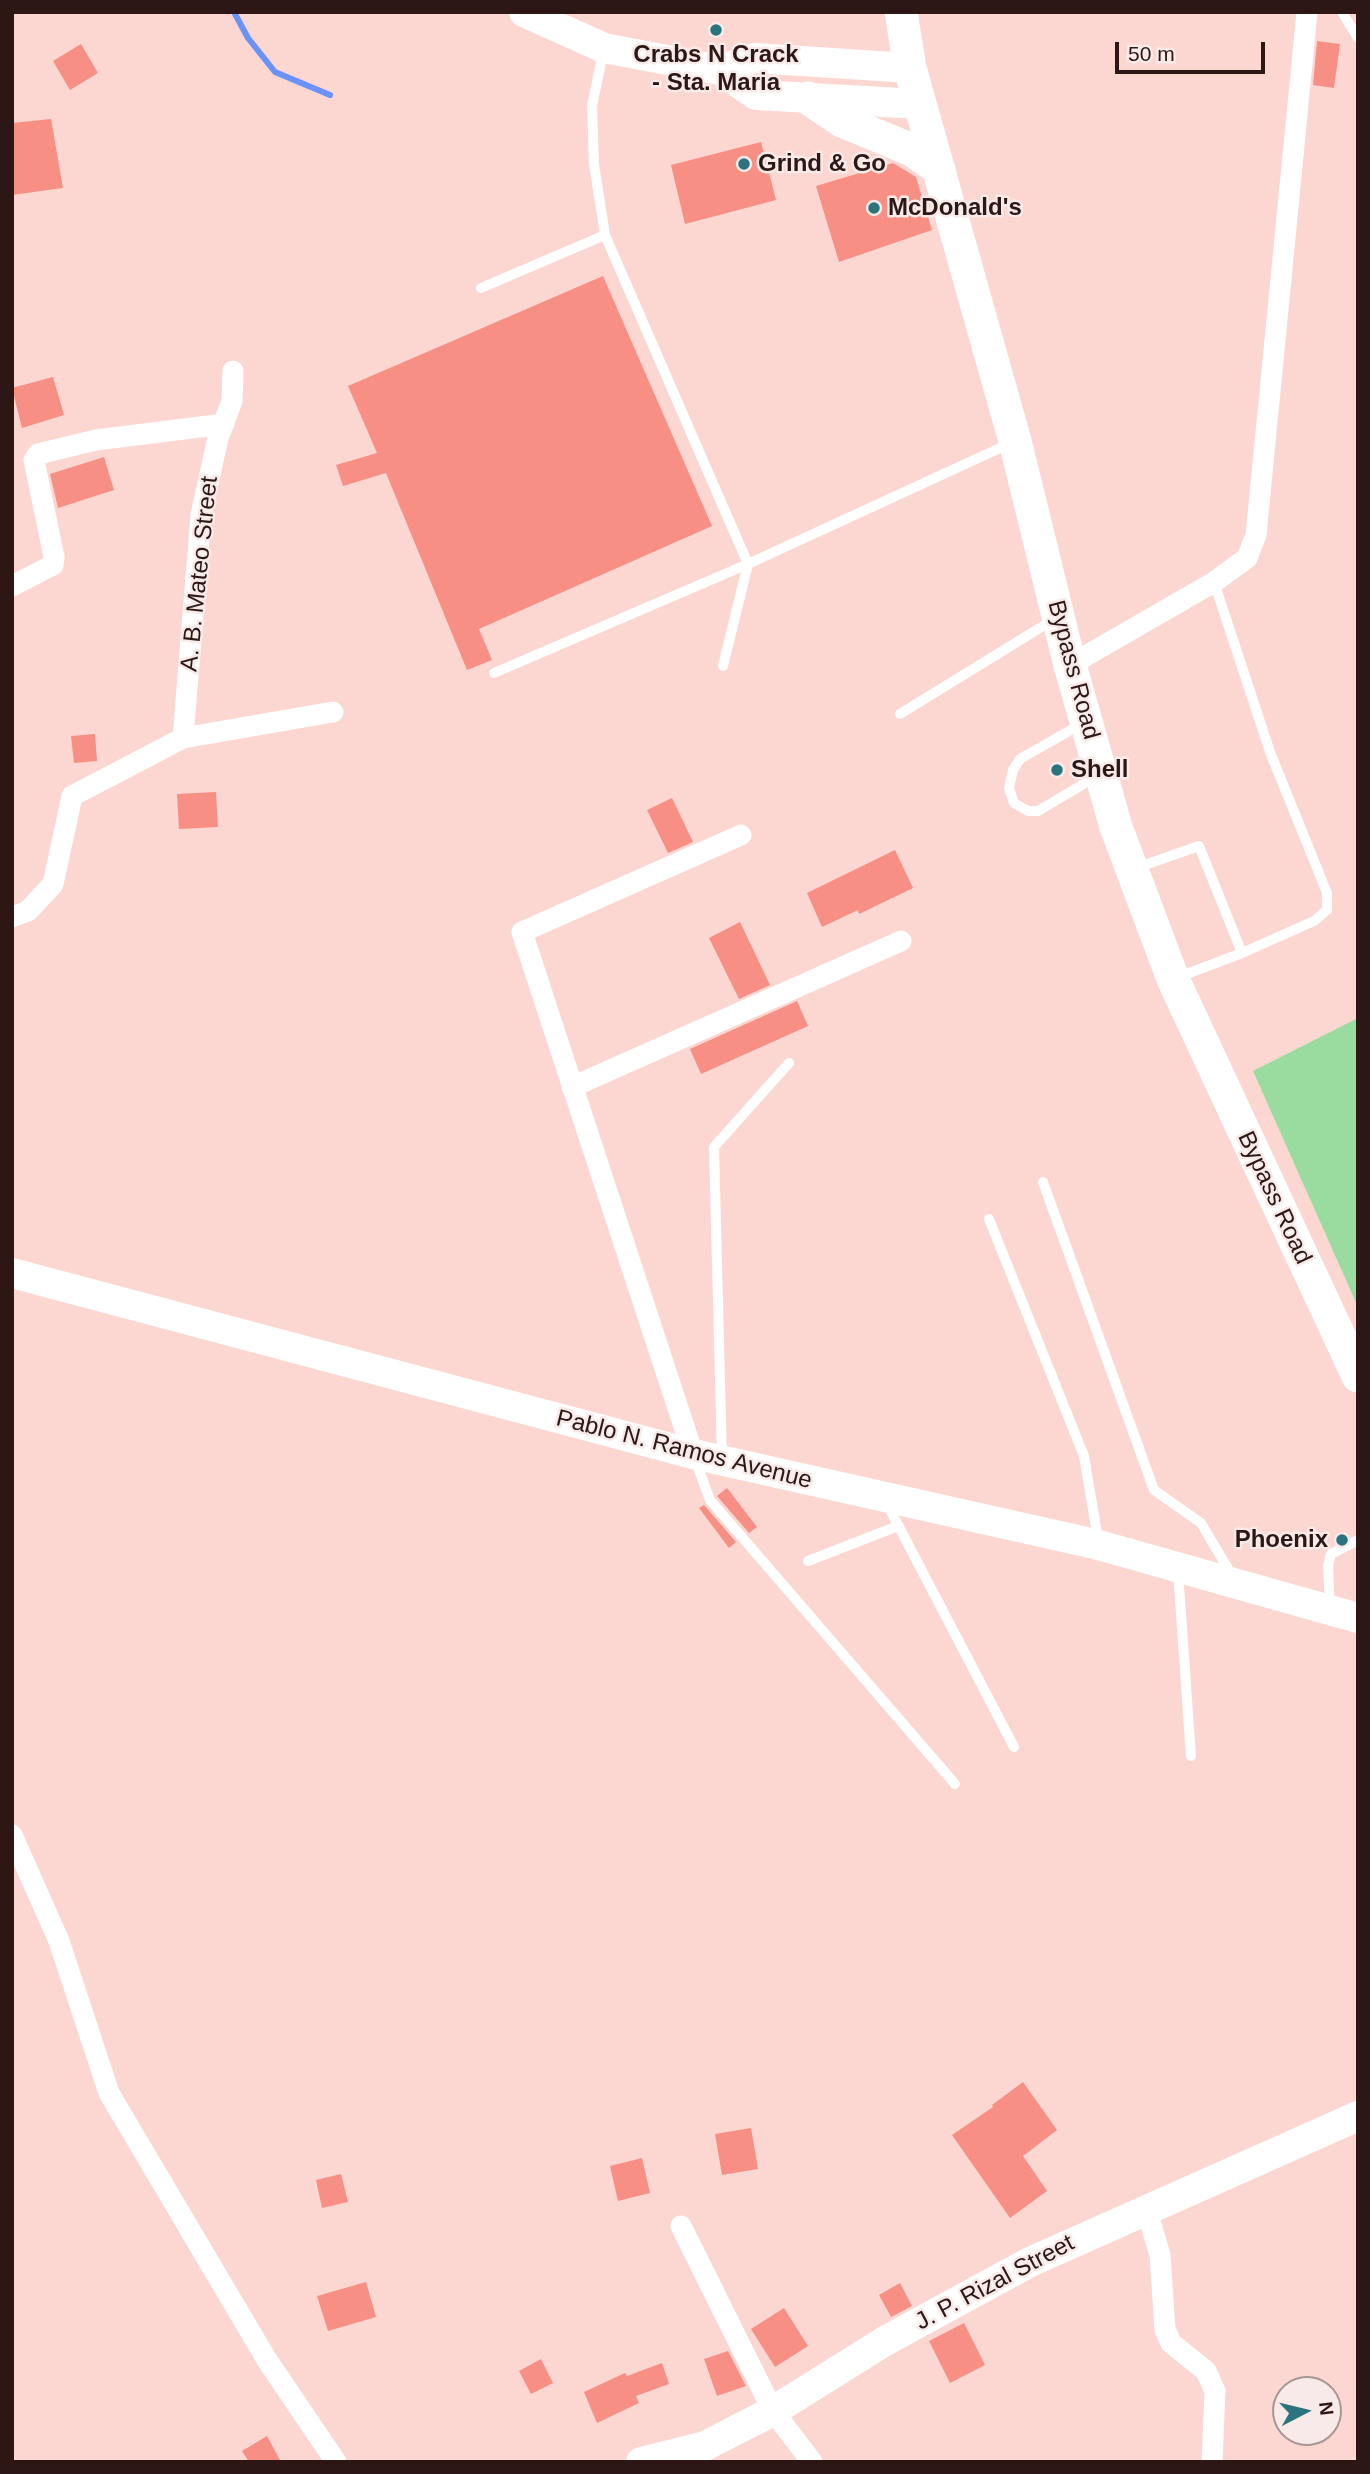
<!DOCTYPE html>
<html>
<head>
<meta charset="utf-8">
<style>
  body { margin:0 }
  #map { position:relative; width:1370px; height:2474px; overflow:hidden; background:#fcd6d1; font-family:Helvetica,sans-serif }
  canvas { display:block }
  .frame { position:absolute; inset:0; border:14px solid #2d1715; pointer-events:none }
  .north { position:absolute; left:1272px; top:2376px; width:70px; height:70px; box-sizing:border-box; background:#f7eae8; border:2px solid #a69694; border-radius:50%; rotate:83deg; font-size:19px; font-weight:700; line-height:28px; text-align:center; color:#2d1715 }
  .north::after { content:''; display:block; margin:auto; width:24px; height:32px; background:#2c747d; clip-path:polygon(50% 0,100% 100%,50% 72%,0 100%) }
  .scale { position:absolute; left:1115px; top:42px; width:150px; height:32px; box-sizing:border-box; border:4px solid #2d1715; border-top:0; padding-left:9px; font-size:21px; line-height:24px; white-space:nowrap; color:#2d1715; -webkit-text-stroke:5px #f7eae8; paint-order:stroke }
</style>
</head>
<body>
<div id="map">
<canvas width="1370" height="2474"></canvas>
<div class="frame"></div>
<div class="north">N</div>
<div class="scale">50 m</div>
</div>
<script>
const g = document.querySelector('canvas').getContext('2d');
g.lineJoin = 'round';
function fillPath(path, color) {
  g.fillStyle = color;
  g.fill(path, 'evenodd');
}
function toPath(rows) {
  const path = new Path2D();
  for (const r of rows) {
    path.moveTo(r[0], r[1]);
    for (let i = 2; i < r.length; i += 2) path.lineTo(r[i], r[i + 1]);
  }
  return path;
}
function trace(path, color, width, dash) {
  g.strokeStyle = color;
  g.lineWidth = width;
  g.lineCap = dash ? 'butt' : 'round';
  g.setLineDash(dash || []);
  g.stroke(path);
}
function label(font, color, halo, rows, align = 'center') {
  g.font = font + ' Helvetica,sans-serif';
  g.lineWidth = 5;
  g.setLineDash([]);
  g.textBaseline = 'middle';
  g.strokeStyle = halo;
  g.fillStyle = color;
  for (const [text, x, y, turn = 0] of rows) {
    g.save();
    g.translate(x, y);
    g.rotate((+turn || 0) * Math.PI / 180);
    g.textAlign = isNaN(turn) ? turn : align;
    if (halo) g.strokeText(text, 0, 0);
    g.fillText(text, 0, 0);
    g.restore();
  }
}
const green = toPath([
  [1358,1018,1358,1307,1253,1071]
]);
const stream = toPath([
  [234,12,248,38,275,72,330,95]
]);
const building = toPath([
  [1317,41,1340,44,1334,88,1313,85],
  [81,44,98,73,70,90,53,61],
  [51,119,63,188,12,195,12,123],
  [761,142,776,200,685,224,671,165],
  [893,163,916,177,932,230,839,262,816,186],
  [603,276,712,526,479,629,492,660,467,670,386,473,343,486,336,465,377,453,348,386],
  [53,377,64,415,22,428,12,388],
  [104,457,114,490,58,508,50,474],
  [95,734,97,761,74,763,71,736],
  [216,792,218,827,179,829,177,794],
  [672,798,693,842,668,853,647,810],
  [895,850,913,888,859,914,858,910,822,927,807,893],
  [740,922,770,985,739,999,709,938],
  [797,1001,808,1026,701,1074,690,1049],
  [727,1488,757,1527,749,1533,717,1496],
  [704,1505,736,1542,729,1548,699,1508],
  [1023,2082,1057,2130,1023,2156,1047,2191,1010,2218,952,2135,993,2107,992,2105],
  [751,2128,758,2169,722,2175,715,2134],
  [642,2158,650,2193,618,2201,610,2166],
  [341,2174,348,2202,322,2208,316,2180],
  [366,2282,376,2317,328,2331,317,2296],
  [900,2283,912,2306,891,2317,879,2295],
  [784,2308,808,2346,775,2367,751,2329],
  [964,2323,985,2365,950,2383,929,2341],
  [728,2351,746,2386,717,2396,704,2359],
  [541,2359,553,2383,531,2394,519,2371],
  [662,2363,669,2384,636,2396,639,2403,597,2423,584,2392,625,2373,627,2376],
  [267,2436,281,2462,249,2462,242,2451]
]);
const lane = toPath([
  [1342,12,1358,38],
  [604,48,592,106,594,164,605,235,748,564,723,666],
  [481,288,605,235],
  [1214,582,1270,752,1327,893,1327,910,1314,921,1242,953],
  [494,673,748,564,1013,442],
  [900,714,1056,618],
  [1083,723,1020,759,1013,770,1009,788,1014,803,1028,811,1038,811,1097,776],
  [1136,868,1199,846,1242,953,1176,978],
  [1043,1182,1154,1490,1201,1523,1233,1577],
  [989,1219,1084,1456,1097,1533,1095,1543],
  [694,1457,710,1500,955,1784],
  [722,1458,714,1147,789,1063],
  [886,1502,1014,1747],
  [808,1561,898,1526],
  [1178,1571,1191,1756],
  [1330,1608,1328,1565,1331,1554,1358,1540]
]);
const street = toPath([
  [12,586,53,565,54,557,34,460,38,454,96,440,224,424],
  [1070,665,1214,582,1247,558,1256,535,1307,12],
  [183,738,201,515,218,438,232,401,233,371],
  [12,917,28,911,53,884,72,796,183,738,333,712],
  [572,1087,901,941],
  [693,1454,522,932,741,835],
  [12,1835,59,1941,109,2093,267,2360,336,2462],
  [1146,2208,1160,2255,1165,2329,1171,2343,1206,2371,1215,2391,1212,2462],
  [681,2226,773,2411,812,2462]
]);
const secondary = toPath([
  [524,12,604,48,720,70,756,95,920,104],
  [720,70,755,58,910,68],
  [12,1273,693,1454,1095,1544,1358,1618],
  [641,2462,705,2446,773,2411,885,2341,1030,2262,1358,2116]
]);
const primary = toPath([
  [901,12,910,68,1015,441,1070,665,1116,827,1173,979,1358,1376],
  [808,98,842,121,912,150,939,169]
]);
const markers = [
  [716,30,7,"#2c747d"],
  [744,164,7,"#2c747d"],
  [874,208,7,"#2c747d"],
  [1057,770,7,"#2c747d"],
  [1342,1540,7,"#2c747d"]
];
const poiNames = [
  ["Crabs N Crack",716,55,"center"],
  ["- Sta. Maria",716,83,"center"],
  ["Grind & Go",758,164],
  ["McDonald's",888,208],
  ["Shell",1071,770],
  ["Phoenix",1328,1540,"right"]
];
const streetNames = [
  ["A. B. Mateo Street",200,574,-84],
  ["Bypass Road",1073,670,75],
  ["Bypass Road",1274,1198,65],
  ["Pablo N. Ramos Avenue",684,1450,14],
  ["J. P. Rizal Street",995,2283,-28]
];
fillPath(green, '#9adc9f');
trace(stream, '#6a92f9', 6);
fillPath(building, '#f78f85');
trace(lane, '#fff', 10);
trace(street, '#fff', 21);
trace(secondary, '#fff', 30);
trace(primary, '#fff', 33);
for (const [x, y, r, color] of markers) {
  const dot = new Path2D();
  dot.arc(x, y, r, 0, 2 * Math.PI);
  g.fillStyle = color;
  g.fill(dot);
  trace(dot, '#f7eae8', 2.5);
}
label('bold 24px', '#2d1715', '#f7eae8', poiNames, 'left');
label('24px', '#2d1715', '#f7eae8', streetNames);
</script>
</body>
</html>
